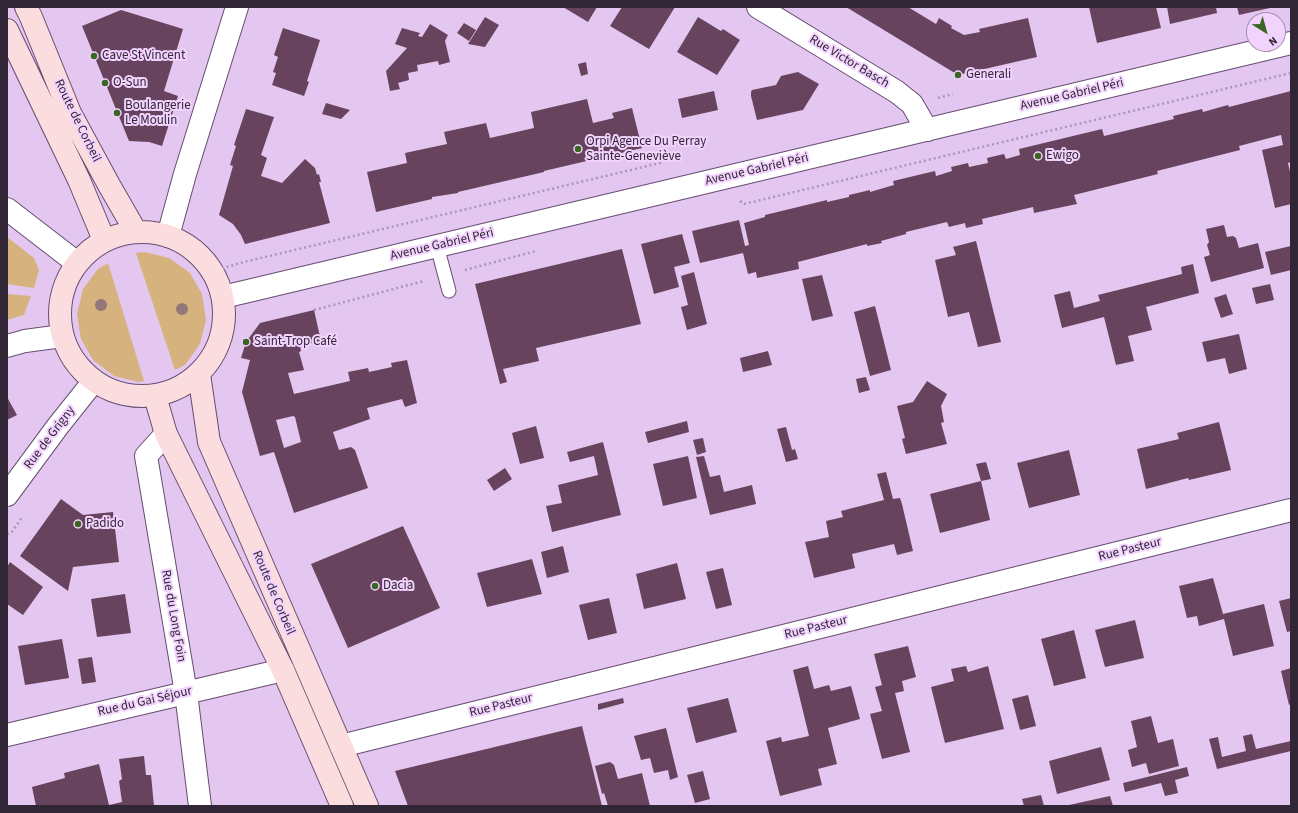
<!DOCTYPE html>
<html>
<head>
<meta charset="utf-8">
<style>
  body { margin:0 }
  #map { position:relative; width:1298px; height:813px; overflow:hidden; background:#e4c7f0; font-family:"Source Sans 3",sans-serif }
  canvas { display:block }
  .frame { position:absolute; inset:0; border:8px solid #312636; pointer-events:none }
  .north { position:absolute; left:1246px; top:12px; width:40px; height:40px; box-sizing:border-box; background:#f2d3fe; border:1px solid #a58eae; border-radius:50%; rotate:143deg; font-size:11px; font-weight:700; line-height:16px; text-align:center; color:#312636 }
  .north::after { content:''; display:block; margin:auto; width:14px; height:18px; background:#3a6523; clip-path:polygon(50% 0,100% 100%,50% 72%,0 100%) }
</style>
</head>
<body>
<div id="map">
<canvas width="1298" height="813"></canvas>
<div class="frame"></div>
<div class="north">N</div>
</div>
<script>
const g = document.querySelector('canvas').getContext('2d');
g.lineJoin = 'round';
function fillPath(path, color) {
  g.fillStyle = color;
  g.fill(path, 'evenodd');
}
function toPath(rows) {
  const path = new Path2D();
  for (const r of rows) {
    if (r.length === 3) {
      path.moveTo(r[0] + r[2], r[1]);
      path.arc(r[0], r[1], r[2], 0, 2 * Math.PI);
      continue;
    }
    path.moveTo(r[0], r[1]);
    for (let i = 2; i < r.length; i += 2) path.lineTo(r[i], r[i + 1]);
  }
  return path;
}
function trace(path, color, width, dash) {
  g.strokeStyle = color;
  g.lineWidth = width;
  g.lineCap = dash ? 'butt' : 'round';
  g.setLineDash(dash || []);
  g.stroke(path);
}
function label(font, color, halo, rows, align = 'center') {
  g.font = font + ' "Source Sans 3",sans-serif';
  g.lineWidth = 4;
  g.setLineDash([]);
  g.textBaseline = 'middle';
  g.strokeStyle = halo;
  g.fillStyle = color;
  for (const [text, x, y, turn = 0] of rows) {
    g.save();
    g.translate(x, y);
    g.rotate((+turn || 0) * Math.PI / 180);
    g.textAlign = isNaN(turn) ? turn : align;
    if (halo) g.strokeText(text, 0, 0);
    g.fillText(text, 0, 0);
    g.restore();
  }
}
const green = toPath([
  [7,237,34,258,39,270,34,288,7,284],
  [145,252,169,258,190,273,202,294,206,320,200,344,185,365,175,370,136,253],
  [108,263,144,381,138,382,114,376,93,360,81,339,77,314,83,289,98,269],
  [7,294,31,296,24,315,7,320]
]);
const building = toPath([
  [563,7,597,7,588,22],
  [622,7,675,7,649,49,610,26],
  [846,7,908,7,936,24,939,18,952,26,951,28,964,35,980,32,979,29,1028,18,1037,57,958,75],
  [1089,7,1156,7,1161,28,1097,43],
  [1167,7,1216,7,1217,13,1170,24],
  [1237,7,1269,7,1270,8,1239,15],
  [121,10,183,29,164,91,178,96,162,146,149,142,129,141,82,26],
  [485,17,499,25,485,47,468,44],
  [698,17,721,31,723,29,740,40,717,75,677,52],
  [464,23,476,30,469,41,457,33],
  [430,24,448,35,445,41,450,62,439,65,438,61,417,65,418,71,408,73,409,80,398,83,400,89,390,91,386,71,407,48,395,44,402,28,420,33,418,36,422,37],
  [283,28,320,40,307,81,309,82,304,96,272,85,276,73,273,72,278,57,274,55],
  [586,62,588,74,581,76,578,64],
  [798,72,819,84,803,110,757,120,751,96,751,92,752,90,776,85,781,76],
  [714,91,718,110,682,118,678,99],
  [1291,91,1291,162,1288,163,1291,176,1291,204,1275,208,1262,150,1283,145,1281,135,1239,146,1240,150,1157,171,1158,174,1074,195,1077,204,1034,213,1033,207,982,219,983,224,966,228,965,223,949,227,947,222,906,232,906,234,881,241,882,243,867,246,867,244,798,262,799,269,757,278,756,272,748,274,743,253,700,263,692,231,739,220,745,246,749,245,744,223,765,217,765,215,827,200,827,202,849,197,849,195,870,190,870,192,894,185,893,181,935,171,936,176,952,171,951,167,968,163,969,167,988,163,987,158,1004,154,1006,159,1020,155,1019,149,1102,129,1104,136,1174,119,1173,116,1202,109,1203,112,1228,105,1229,107],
  [587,99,593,123,614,118,612,113,632,108,642,148,544,171,544,172,458,192,458,193,432,197,432,199,376,212,367,172,407,163,405,153,447,144,444,132,486,123,490,138,534,128,531,112],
  [326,103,350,110,341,119,322,114],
  [246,109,274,117,261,155,267,158,261,176,282,183,305,159,315,168,317,175,319,174,321,182,319,182,330,223,245,244,241,235,233,224,219,215,233,166,230,165,236,146,234,145],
  [1224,225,1227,237,1233,236,1236,238,1239,248,1258,243,1264,268,1211,282,1204,257,1210,255,1207,245,1209,242,1206,229],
  [682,234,690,263,674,267,679,287,654,294,641,244],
  [976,241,1001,342,978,347,969,312,948,317,935,260,956,255,953,247],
  [1291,246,1291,270,1271,275,1265,252],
  [622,249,641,324,536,348,539,361,503,369,507,382,500,384,475,284],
  [1193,264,1199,293,1146,307,1152,330,1128,336,1134,361,1116,365,1104,317,1062,328,1054,295,1070,291,1074,308,1100,301,1098,295,1182,274,1181,267],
  [694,272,707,324,687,330,681,307,688,305,681,276],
  [822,275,833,316,812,321,802,279],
  [1270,284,1274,300,1256,304,1252,288],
  [1226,294,1233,314,1221,318,1214,298],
  [875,306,891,370,870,376,854,312],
  [314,310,321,341,300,346,301,351,299,352,304,370,288,373,294,394,350,381,348,372,368,368,369,372,392,367,391,363,407,360,417,403,405,407,402,399,367,408,370,419,333,432,339,450,351,447,355,450,368,488,294,513,274,452,260,456,242,392,250,360,241,358,246,342,260,323],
  [293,416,295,417,301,442,284,448,276,420],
  [1239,334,1247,369,1229,374,1225,358,1207,362,1202,342],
  [768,351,772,365,743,372,740,358],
  [866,377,870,390,859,393,856,379],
  [927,381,947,394,941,406,944,422,941,423,947,444,906,454,902,439,905,438,897,406,913,402],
  [7,397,17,415,7,420],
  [687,421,689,432,648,443,645,432],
  [1219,422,1231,470,1189,480,1188,478,1146,489,1137,449,1179,439,1177,433],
  [536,426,544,458,520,464,512,433],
  [786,427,792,450,795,449,798,459,786,462,777,429],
  [703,438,706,452,697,455,693,440],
  [603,442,621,515,552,532,546,506,562,503,558,485,598,475,594,456,570,462,567,452],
  [1069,450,1080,495,1029,508,1017,463],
  [688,456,697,498,663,506,653,464],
  [704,456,710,477,720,475,724,492,752,485,756,504,710,515,696,457],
  [986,462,991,479,981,481,976,464],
  [505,468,512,479,494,491,487,480],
  [886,472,893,499,900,498,902,504,913,551,897,555,894,544,852,554,855,568,814,578,805,542,829,537,826,521,843,517,841,511,884,500,877,474],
  [981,481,990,520,940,533,930,494],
  [61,499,83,515,113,512,119,562,73,567,68,591,20,556],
  [403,526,440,608,348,648,311,564],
  [563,546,569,572,547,578,541,552],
  [532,559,542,594,487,607,477,573],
  [10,562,43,587,23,615,7,604,7,567],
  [677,563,686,599,644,609,636,574],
  [723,568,732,605,716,609,706,572],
  [1213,578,1223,614,1264,604,1274,646,1233,656,1224,619,1199,626,1197,616,1187,618,1179,586],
  [125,594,131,633,97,637,91,599],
  [609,598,617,633,588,640,579,605],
  [1291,598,1291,631,1287,632,1279,601],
  [1135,620,1144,658,1105,667,1095,630],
  [1074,630,1086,678,1054,686,1041,639],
  [62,639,69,678,25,685,18,646],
  [908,646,916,677,902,681,904,691,895,693,910,752,882,759,870,714,882,711,875,687,882,685,874,654],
  [92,657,96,682,82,684,78,659],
  [808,666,814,689,829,685,831,691,851,686,860,719,828,728,837,764,818,769,822,785,780,796,766,741,781,737,782,742,809,736,793,670],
  [966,666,968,672,988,666,1004,729,945,743,931,687,954,681,951,669],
  [1291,668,1291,704,1289,705,1281,671],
  [1028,695,1036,726,1020,730,1012,699],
  [623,698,624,703,598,710,598,704],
  [728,698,737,732,696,743,687,708],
  [1151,716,1158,743,1173,739,1179,766,1149,774,1146,763,1132,767,1128,750,1137,747,1131,721],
  [582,726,602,806,408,806,395,771],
  [666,728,678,777,670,780,668,770,654,773,650,758,641,760,634,736],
  [1252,734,1256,749,1291,741,1291,751,1217,769,1209,739,1218,737,1222,757,1246,751,1243,736],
  [1101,747,1110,780,1057,794,1049,761],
  [144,756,146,775,151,775,154,806,36,806,32,787,65,778,64,773,99,764,109,805,122,802,119,781,122,779,119,759],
  [610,762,614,765,618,779,642,773,650,806,608,806,604,793,602,794,595,766],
  [1187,767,1189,776,1175,780,1178,793,1165,796,1161,783,1125,792,1123,783],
  [703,771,710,799,695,803,687,775],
  [1041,795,1044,806,1024,806,1022,799],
  [1110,796,1113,806,1070,806,1069,805]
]);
const path = toPath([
  [938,98,953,94],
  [740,201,744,204,1291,73],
  [465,270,536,251],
  [212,271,244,262,660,163,662,166],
  [314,310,424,281],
  [7,534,11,533,23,516]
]);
const service = toPath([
  [437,246,449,291]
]);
const minor = toPath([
  [758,7,897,92,912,104,927,130],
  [7,209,77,263],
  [168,236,185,174,237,7],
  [7,346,25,341,62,336],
  [166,434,146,456,186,693,200,806],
  [7,495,58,426,93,382],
  [7,735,283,670],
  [341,746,1291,510]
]);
const tertiary = toPath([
  [223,297,1291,43]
]);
const secondary = toPath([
  [26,7,31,17,70,113,109,185,136,232],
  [7,30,79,180,104,240],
  [142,314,82],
  [199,374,209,442,367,806],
  [155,396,166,434,283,670,342,806]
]);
const trees = [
  [101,305],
  [182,309]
];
const markers = [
  [94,56,4,"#3a6523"],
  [958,75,4,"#3a6523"],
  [105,83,4,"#3a6523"],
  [117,113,4,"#3a6523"],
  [578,149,4,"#3a6523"],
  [1038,156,4,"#3a6523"],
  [246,342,4,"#3a6523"],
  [78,524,4,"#3a6523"],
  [375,586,4,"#3a6523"]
];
const poiNames = [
  ["Cave St Vincent",102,56],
  ["Generali",966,75],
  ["O-Sun",113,83],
  ["Boulangerie",125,106],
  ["Le Moulin",125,121],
  ["Orpi Agence Du Perray",586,142],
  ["Sainte-Geneviève",586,157],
  ["Ewigo",1046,156],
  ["Saint-Trop Café",254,342],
  ["Padido",86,524],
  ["Dacia",383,586]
];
const streetNames = [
  ["Rue Victor Basch",849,62,31],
  ["Avenue Gabriel Péri",1072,95,-13],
  ["Route de Corbeil",77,121,64],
  ["Avenue Gabriel Péri",757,170,-13],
  ["Avenue Gabriel Péri",442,245,-13],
  ["Rue de Grigny",50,438,-53],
  ["Rue Pasteur",1130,550,-14],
  ["Route de Corbeil",273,593,67],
  ["Rue du Long Foin",173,616,80],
  ["Rue Pasteur",816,628,-14],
  ["Rue du Gai Séjour",145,702,-13],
  ["Rue Pasteur",501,706,-14]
];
fillPath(green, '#d6b27e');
fillPath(building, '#67435e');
trace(service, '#674d71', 15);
trace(minor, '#674d71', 24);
trace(tertiary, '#674d71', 24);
trace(secondary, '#674d71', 24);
trace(path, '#ac95b6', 2.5, [2, 3]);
trace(service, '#fff', 13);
trace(minor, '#fff', 22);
trace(tertiary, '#fff', 22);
trace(secondary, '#fcdddf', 22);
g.fillStyle = '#927878';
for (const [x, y] of trees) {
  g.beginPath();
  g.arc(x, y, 6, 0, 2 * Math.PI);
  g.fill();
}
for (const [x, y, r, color] of markers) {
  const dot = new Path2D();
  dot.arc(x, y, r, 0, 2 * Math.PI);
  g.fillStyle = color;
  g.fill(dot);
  trace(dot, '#f2d3fe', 1.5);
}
label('13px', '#312636', '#f2d3fe', poiNames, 'left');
label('13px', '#312636', '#f2d3fe', streetNames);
</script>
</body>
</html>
